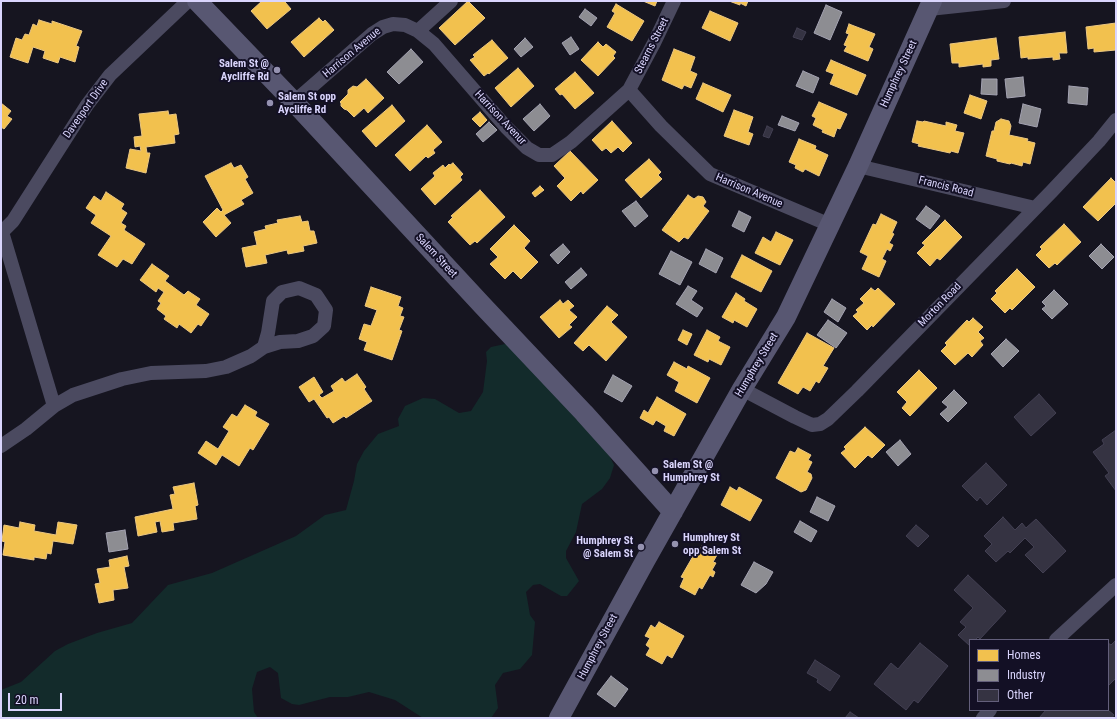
<!DOCTYPE html>
<html>
<head>
<meta charset="utf-8">
<style>
  body { margin:0 }
  #map { position:relative; width:1117px; height:719px; overflow:hidden; background:#161520; font-family:"Roboto Condensed",sans-serif }
  canvas { display:block }
  .frame { position:absolute; inset:0; border:2px solid #dad5fd; pointer-events:none }
  .legend { position:absolute; left:969px; top:639px; width:140px; height:72px; box-sizing:border-box; background:#131025; border:1px solid #635f7b; margin:0; padding:5px 7px; list-style:none; font-size:12px; color:#dad5fd }
  .legend li { display:flex; align-items:center; gap:8px; height:20px }
  .legend b { width:20px; border:1px solid #635f7b }
  .scale { position:absolute; left:8px; top:693px; width:54px; height:18px; box-sizing:border-box; border:2px solid #dad5fd; border-top:0; padding-left:5px; font-size:12px; line-height:14px; white-space:nowrap; color:#dad5fd; -webkit-text-stroke:3px #131025; paint-order:stroke }
</style>
</head>
<body>
<div id="map">
<canvas width="1117" height="719"></canvas>
<div class="frame"></div>
<ul class="legend">
<li><b style="height:11px;background:#f2c14e"></b>Homes</li>
<li><b style="height:11px;background:#8d8d92"></b>Industry</li>
<li><b style="height:11px;background:#353342"></b>Other</li>
</ul>
<div class="scale">20 m</div>
</div>
<script>
const g = document.querySelector('canvas').getContext('2d');
g.lineJoin = 'round';
function fillPath(path, color) {
  g.fillStyle = color;
  g.fill(path, 'evenodd');
}
function toPath(rows) {
  const path = new Path2D();
  for (const r of rows) {
    path.moveTo(r[0], r[1]);
    for (let i = 2; i < r.length; i += 2) path.lineTo(r[i], r[i + 1]);
  }
  return path;
}
function trace(path, color, width, dash) {
  g.strokeStyle = color;
  g.lineWidth = width;
  g.lineCap = dash ? 'butt' : 'round';
  g.setLineDash(dash || []);
  g.stroke(path);
}
function label(font, color, halo, rows, align = 'center') {
  g.font = font + ' "Roboto Condensed",sans-serif';
  g.lineWidth = 4;
  g.setLineDash([]);
  g.textBaseline = 'middle';
  g.strokeStyle = halo;
  g.fillStyle = color;
  for (const [text, x, y, turn = 0] of rows) {
    g.save();
    g.translate(x, y);
    g.rotate((+turn || 0) * Math.PI / 180);
    g.textAlign = isNaN(turn) ? turn : align;
    if (halo) g.strokeText(text, 0, 0);
    g.fillText(text, 0, 0);
    g.restore();
  }
}
const green = toPath([
  [505,344,510,346,585,425,609,455,614,465,610,478,602,489,582,504,576,532,566,551,566,558,579,581,567,596,561,596,540,584,533,585,526,592,530,615,535,622,532,655,520,669,503,673,495,685,498,708,491,718,423,718,395,700,369,692,348,697,330,697,299,705,292,704,281,698,278,673,270,667,257,672,252,689,254,712,258,718,1,718,1,690,21,682,55,651,68,644,97,633,132,623,168,585,212,573,296,536,325,515,346,510,354,481,357,464,364,451,378,434,399,426,398,419,405,406,423,398,435,399,459,413,471,411,483,392,487,361,486,352,491,347]
]);
const homes = toPath([
  [262,1,285,1,285,2,291,9,267,29,251,11,262,1],
  [468,1,485,18,455,45,439,28,468,1],
  [643,1,657,1,655,6,643,1],
  [729,1,748,1,746,6,740,3,740,5,729,1],
  [616,4,644,21,632,41,607,27,615,13,612,11,616,4],
  [710,11,738,23,730,41,702,28,710,11],
  [319,18,323,22,325,20,334,30,304,57,291,42,319,18],
  [39,20,52,24,52,21,82,31,76,46,79,47,75,62,60,57,58,63,43,58,45,51,33,47,28,63,10,57,16,38,22,40,25,34,29,35,33,24,37,26,39,20],
  [1116,23,1116,50,1094,52,1094,48,1088,49,1086,27,1116,23],
  [849,24,875,34,869,47,873,49,868,61,844,51,847,46,844,45,849,34,846,33,849,24],
  [1065,32,1067,53,1059,53,1060,59,1053,60,1053,57,1028,59,1028,57,1021,58,1019,37,1065,32],
  [996,38,999,59,991,60,991,66,983,67,983,64,959,67,959,63,952,63,950,44,996,38],
  [492,40,508,58,489,74,488,73,484,76,470,60,475,57,473,55,492,40],
  [598,42,603,47,606,44,616,52,613,56,615,58,598,76,581,60,598,42],
  [674,49,695,57,690,71,697,74,691,88,684,85,682,89,662,80,674,49],
  [831,60,866,75,857,95,830,84,834,74,826,71,831,60],
  [518,68,534,86,511,107,495,88,518,68],
  [575,72,594,93,575,109,562,94,560,95,555,89,575,72],
  [366,79,384,98,368,113,364,108,354,117,347,110,344,109,341,106,341,103,340,102,348,94,348,90,353,86,357,87,366,79],
  [703,83,731,95,723,112,696,99,703,83],
  [970,95,987,101,981,119,964,113,970,95],
  [819,102,847,114,840,129,837,128,834,137,822,132,823,130,813,125,816,118,812,116,819,102],
  [1,103,11,111,7,116,12,119,4,129,1,127,1,103],
  [392,105,405,121,376,147,362,131,392,105],
  [734,110,753,117,748,132,753,134,749,145,724,136,734,110],
  [168,111,169,115,176,114,179,134,174,135,175,143,146,147,147,153,150,153,146,173,126,168,130,149,141,151,140,146,135,147,134,137,142,136,139,114,168,111],
  [480,112,487,120,480,127,472,119,480,112],
  [1001,119,1009,121,1011,126,1009,135,1028,139,1027,141,1035,143,1030,164,1023,162,1022,166,1011,163,1010,164,997,161,997,159,986,156,992,131,994,131,996,122,1001,119],
  [612,121,632,143,623,152,618,147,611,153,606,148,602,151,592,140,612,121],
  [917,121,923,122,924,121,946,126,946,122,957,125,955,131,964,133,958,153,951,151,950,153,918,146,919,144,912,142,917,121],
  [427,125,442,142,433,150,435,153,428,158,426,156,410,171,395,155,427,125],
  [799,139,816,146,815,149,828,155,819,176,805,169,803,172,795,168,796,165,789,162,799,139],
  [570,151,598,180,583,194,581,191,571,201,557,186,565,178,554,166,570,151],
  [649,159,661,172,658,175,662,179,641,198,625,180,649,159],
  [231,163,234,168,241,165,248,177,245,179,253,193,241,200,244,204,224,215,231,223,216,237,203,222,217,208,221,212,223,210,205,176,231,163],
  [453,163,463,174,460,177,462,180,435,205,421,189,435,176,433,173,443,165,445,168,449,164,450,165,453,163],
  [1111,178,1116,183,1116,203,1098,221,1083,207,1111,178],
  [540,186,544,190,535,197,532,193,540,186],
  [480,190,505,217,477,243,475,241,470,245,448,222,453,217,451,216,480,190],
  [106,192,124,204,121,209,127,213,121,223,126,226,124,230,145,244,132,264,123,259,117,267,98,255,111,236,91,223,96,215,86,208,94,196,101,201,106,192],
  [688,195,694,199,698,196,703,197,706,202,703,206,709,211,688,239,684,237,679,242,662,230,688,195],
  [881,214,897,222,892,233,894,234,889,243,893,245,890,251,887,249,882,259,886,261,879,277,862,269,868,256,860,252,873,224,876,225,881,214],
  [300,216,302,222,308,221,310,231,314,231,317,243,303,246,304,251,288,254,287,250,265,255,267,263,246,267,242,248,257,245,254,232,266,229,265,226,278,223,277,220,300,216],
  [945,220,962,237,940,260,937,258,930,266,917,253,925,245,922,243,945,220],
  [1064,224,1081,242,1057,265,1055,263,1049,268,1036,255,1042,249,1040,247,1064,224],
  [514,225,530,241,524,248,538,262,521,279,513,271,505,279,490,264,498,257,490,249,514,225],
  [776,232,793,240,780,265,755,253,763,237,771,242,776,232],
  [742,255,772,271,761,292,731,277,742,255],
  [152,264,169,276,165,281,184,295,188,291,200,299,196,305,209,314,201,326,198,324,191,333,179,324,177,328,164,319,166,316,157,309,161,303,158,301,164,292,158,288,156,292,140,280,152,264],
  [1017,269,1035,287,1012,310,1010,308,1005,313,991,299,997,293,995,291,1017,269],
  [371,287,401,297,398,306,403,308,400,316,404,317,399,330,402,331,392,360,364,350,367,342,359,339,364,324,371,326,377,310,365,306,371,287],
  [871,288,875,291,878,288,895,304,873,327,872,325,867,330,853,316,858,312,856,310,864,303,860,299,871,288],
  [736,293,745,299,744,301,757,309,747,327,734,320,733,323,722,317,736,293],
  [560,300,563,304,568,300,574,306,569,310,577,317,569,325,572,327,559,338,540,317,560,300],
  [607,306,618,315,611,322,627,337,606,361,589,345,583,351,574,343,607,306],
  [973,318,983,327,978,332,984,338,980,341,983,345,972,357,968,353,955,365,941,351,947,345,945,343,967,320,969,322,973,318],
  [683,330,692,334,687,345,678,340,683,330],
  [707,330,720,337,718,341,730,347,721,365,709,359,708,362,694,355,707,330],
  [807,333,834,348,823,366,828,368,819,383,816,381,810,391,803,387,798,394,778,383,807,333],
  [674,362,687,369,688,366,710,378,697,403,675,391,679,382,667,375,674,362],
  [919,370,937,388,910,416,902,408,907,402,897,392,919,370],
  [357,374,366,387,364,389,372,401,346,418,344,416,333,423,329,417,327,418,314,399,309,402,299,387,314,377,323,392,319,395,322,398,334,391,331,386,342,378,345,382,357,374],
  [657,397,686,414,674,436,664,431,666,426,656,420,653,425,640,418,644,410,648,413,657,397],
  [245,405,257,412,255,416,269,424,253,450,250,448,239,466,222,455,216,465,198,453,206,441,218,449,229,431,223,427,232,414,237,417,245,405],
  [865,427,885,445,872,458,868,455,855,468,841,453,846,449,844,447,865,427],
  [798,448,811,455,808,460,812,462,807,472,811,474,812,478,806,490,801,492,776,478,790,451,795,453,798,448],
  [194,483,198,505,195,506,197,519,173,523,174,530,162,532,160,521,155,522,157,532,138,536,135,517,173,509,170,495,175,494,173,487,194,483],
  [730,487,737,491,739,487,762,500,750,521,721,505,730,487],
  [20,522,35,525,34,531,56,535,58,522,77,525,73,544,53,541,51,554,47,553,46,559,34,557,34,560,3,555,5,542,2,541,4,525,19,528,20,522],
  [702,546,717,555,713,562,716,563,712,570,715,572,713,577,710,575,702,589,699,587,695,595,680,587,684,578,681,577,696,551,698,552,702,546],
  [127,556,129,566,124,567,128,588,113,590,114,600,99,603,95,584,100,583,97,569,110,567,109,560,127,556],
  [659,622,684,636,672,658,667,655,662,664,646,655,650,648,646,645,650,638,645,636,651,625,655,628,659,622]
]);
const industry = toPath([
  [826,5,842,12,830,40,814,33,826,5],
  [585,9,597,18,591,26,579,17,585,9],
  [571,37,579,49,570,55,562,43,571,37],
  [525,38,533,47,521,57,514,49,525,38],
  [411,49,423,62,399,84,387,72,411,49],
  [803,71,819,78,813,93,796,86,803,71],
  [1023,77,1025,96,1007,98,1005,79,1023,77],
  [982,79,997,79,997,95,981,94,982,79],
  [1069,86,1088,88,1087,105,1068,103,1069,86],
  [540,104,550,116,534,131,523,119,540,104],
  [1023,104,1041,109,1037,127,1019,123,1023,104],
  [782,116,799,123,795,131,778,125,782,116],
  [489,122,497,130,483,142,476,134,489,122],
  [636,201,648,216,635,227,622,211,636,201],
  [926,206,940,216,930,229,916,219,926,206],
  [739,211,751,217,744,232,732,226,739,211],
  [563,244,570,252,558,264,550,255,563,244],
  [1101,244,1114,257,1102,269,1089,256,1101,244],
  [706,249,723,258,716,273,699,264,706,249],
  [671,251,692,262,680,285,659,274,671,251],
  [581,268,587,275,571,289,565,282,581,268],
  [688,286,697,291,691,300,703,308,697,317,676,304,688,286],
  [1054,290,1068,304,1052,319,1042,309,1046,306,1042,302,1054,290],
  [832,299,846,308,838,322,824,312,832,299],
  [828,320,847,333,836,348,817,335,828,320],
  [1006,339,1019,351,1003,367,991,354,1006,339],
  [613,375,632,386,622,402,604,392,613,375],
  [954,390,967,403,948,422,940,414,948,407,942,402,954,390],
  [900,440,911,454,898,466,886,452,900,440],
  [817,497,835,506,828,521,810,512,817,497],
  [800,521,817,531,811,542,794,532,800,521],
  [125,530,128,549,109,552,106,533,125,530],
  [754,562,773,572,766,584,756,593,741,585,754,562],
  [611,676,628,689,615,707,597,694,611,676]
]);
const building = toPath([
  [797,28,806,32,802,40,793,37,797,28],
  [767,126,773,129,769,138,763,136,767,126],
  [1039,394,1056,413,1031,436,1014,417,1039,394],
  [1116,430,1116,491,1105,476,1109,473,1093,452,1104,444,1102,440,1116,430],
  [986,463,1007,485,987,505,980,497,977,501,962,486,986,463],
  [1003,517,1015,530,1022,523,1026,528,1036,519,1066,551,1043,573,1025,555,1034,547,1025,538,1010,553,1008,551,996,562,985,551,992,544,984,536,1003,517],
  [916,525,929,536,918,547,906,536,916,525],
  [968,575,1006,611,980,639,978,637,975,640,970,640,970,646,958,635,966,627,960,622,973,608,954,590,968,575],
  [1116,640,1116,678,1108,686,1108,643,1111,645,1116,640],
  [920,643,948,666,918,703,914,700,906,710,874,684,891,663,898,669,920,643],
  [815,660,840,676,830,691,817,682,818,679,807,673,815,660],
  [1046,710,1108,710,1114,715,1112,718,1039,718,1046,710],
  [850,712,859,718,845,718,850,712]
]);
const street = toPath([
  [929,9,1004,1],
  [418,31,451,1],
  [629,90,661,126,710,174,830,225],
  [294,102,372,34,383,27,393,24,405,25,418,31,434,44,506,127,527,148,539,155,552,155,571,142,629,90,654,43,674,1],
  [858,166,1035,208],
  [2,232,54,406],
  [1,233,13,221,87,105,110,75,188,1],
  [742,389,795,417,812,425,820,424,828,419,857,391,1052,191,1099,141,1116,120],
  [1,446,26,429,54,406,73,395,122,379,151,373,206,371,226,367,251,356,264,347,280,342,298,341,313,336,324,326,326,310,316,295,299,288,282,292,273,301,268,333,264,347],
  [1056,640,1116,585],
  [983,718,990,710]
]);
const secondary = toPath([
  [197,1,294,102,483,306,584,413,673,512],
  [559,718,645,561,742,389,786,317,858,166,932,1]
]);
const markers = [
  [277,70,4,"#9592b0"],
  [270,103,4,"#9592b0"],
  [655,471,4,"#9592b0"],
  [675,544,4,"#9592b0"],
  [641,547,4,"#9592b0"]
];
const streetNames = [
  ["Stearns Street",652,46,-63],
  ["Harrison Avenue",352,53,-40],
  ["Humphrey Street",899,74,-65],
  ["Davenport Drive",86,109,-55],
  ["Harrison Avenur",500,118,47],
  ["Francis Road",946,187,14],
  ["Harrison Avenue",749,191,23],
  ["Salem Street",436,256,47],
  ["Morton Road",940,305,-46],
  ["Humphrey Street",757,365,-59],
  ["Humphrey Street",598,647,-62]
];
const poiNames = [
  ["Salem St @",269,64,"right"],
  ["Aycliffe Rd",269,77,"right"],
  ["Salem St opp",278,97],
  ["Aycliffe Rd",278,110],
  ["Salem St @",663,465],
  ["Humphrey St",663,478],
  ["Humphrey St",683,538],
  ["opp Salem St",683,551],
  ["Humphrey St",633,541,"right"],
  ["@ Salem St",633,554,"right"]
];
fillPath(green, '#132b2b');
fillPath(homes, '#f2c14e');
trace(homes, '#ebc782', 1);
fillPath(industry, '#8d8d92');
trace(industry, '#a4a3b2', 1);
fillPath(building, '#353342');
trace(building, '#434053', 1);
trace(street, '#4b4a60', 14);
trace(secondary, '#585772', 20);
for (const [x, y, r, color] of markers) {
  const dot = new Path2D();
  dot.arc(x, y, r, 0, 2 * Math.PI);
  g.fillStyle = color;
  g.fill(dot);
  trace(dot, '#131025', 1.5);
}
label('11px', '#dad5fd', '#131025', streetNames);
label('bold 11px', '#dad5fd', '#131025', poiNames, 'left');
</script>
</body>
</html>
